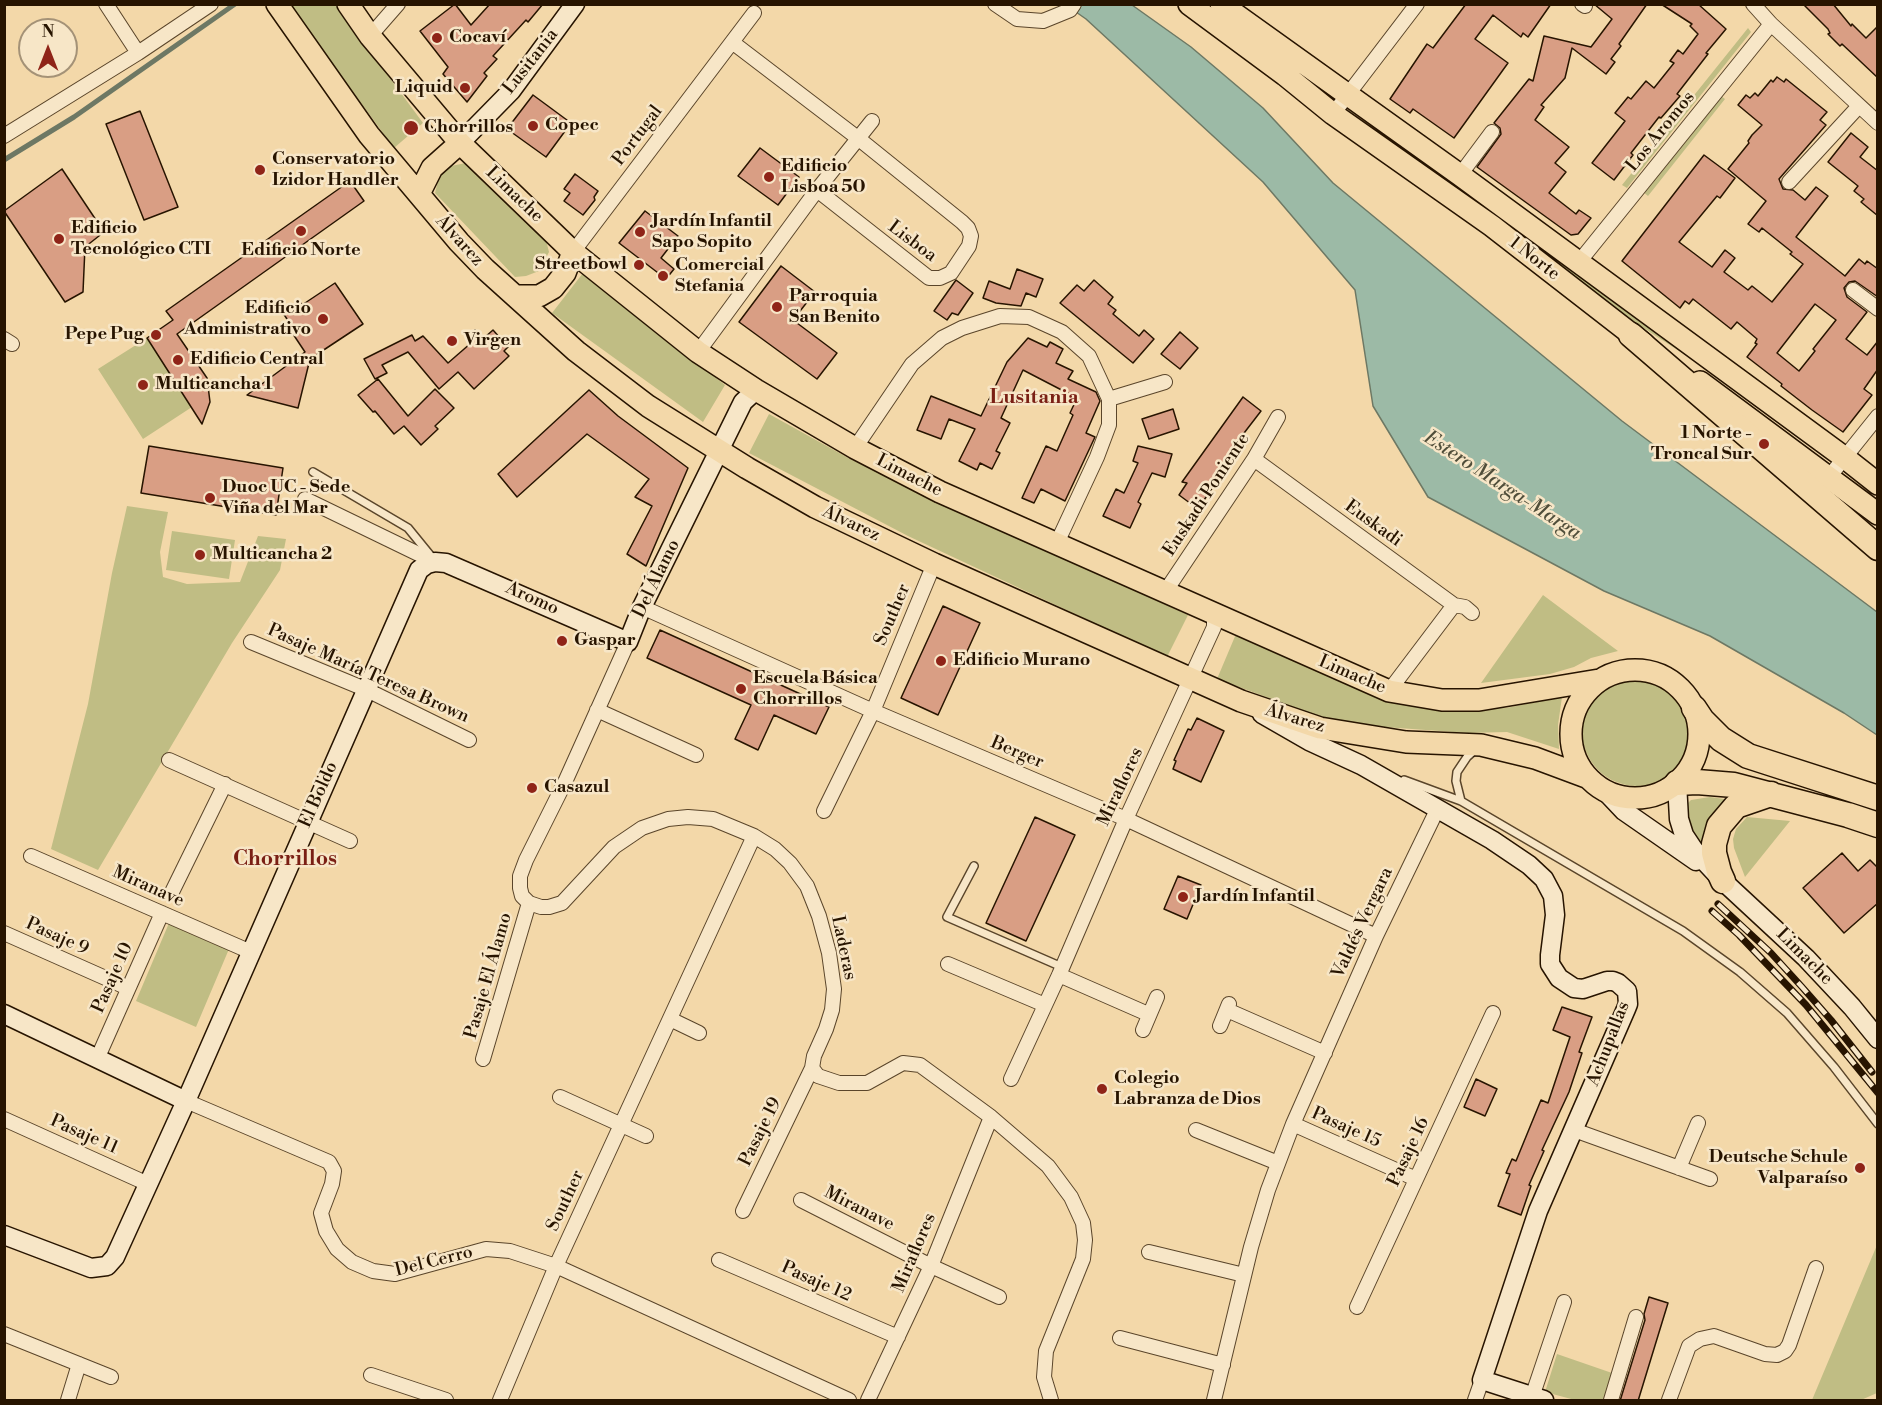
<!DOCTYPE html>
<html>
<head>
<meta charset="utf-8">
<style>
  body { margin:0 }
  #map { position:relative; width:1882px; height:1405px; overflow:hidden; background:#f3d8a9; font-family:"Libre Bodoni",serif }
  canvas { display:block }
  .frame { position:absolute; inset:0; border:6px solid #271400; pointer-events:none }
  .north { position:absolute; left:18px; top:18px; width:60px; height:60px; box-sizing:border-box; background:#f7e6c7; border:2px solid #a49277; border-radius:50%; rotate:0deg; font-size:16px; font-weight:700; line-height:24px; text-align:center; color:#271400 }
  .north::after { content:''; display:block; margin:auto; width:21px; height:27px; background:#8f2418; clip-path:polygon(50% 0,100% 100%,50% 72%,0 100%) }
</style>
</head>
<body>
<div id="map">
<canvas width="1882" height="1405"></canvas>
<div class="frame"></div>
<div class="north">N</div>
</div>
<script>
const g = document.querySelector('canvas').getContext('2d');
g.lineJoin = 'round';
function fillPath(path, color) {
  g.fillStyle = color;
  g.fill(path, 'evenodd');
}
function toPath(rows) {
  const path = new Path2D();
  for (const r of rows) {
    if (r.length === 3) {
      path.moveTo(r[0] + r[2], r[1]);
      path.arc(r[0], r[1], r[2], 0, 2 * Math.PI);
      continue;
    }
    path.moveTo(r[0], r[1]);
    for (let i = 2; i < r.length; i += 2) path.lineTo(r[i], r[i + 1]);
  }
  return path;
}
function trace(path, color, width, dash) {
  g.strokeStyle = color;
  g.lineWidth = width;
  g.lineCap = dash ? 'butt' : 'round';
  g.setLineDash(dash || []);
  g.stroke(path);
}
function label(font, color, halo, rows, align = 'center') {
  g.font = font + ' "Libre Bodoni",serif';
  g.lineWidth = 5;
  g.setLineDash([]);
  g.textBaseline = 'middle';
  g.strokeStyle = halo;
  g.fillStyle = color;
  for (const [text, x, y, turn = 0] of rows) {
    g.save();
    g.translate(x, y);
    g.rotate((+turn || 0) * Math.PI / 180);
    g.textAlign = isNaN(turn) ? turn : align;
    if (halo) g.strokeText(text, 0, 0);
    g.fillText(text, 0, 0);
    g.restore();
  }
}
const green = toPath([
  [289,5,336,5,423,123,394,148],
  [1748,28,1751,32,1627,188,1622,185],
  [1721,96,1725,99,1648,196,1643,192],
  [466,163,546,240,549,252,539,271,526,276,515,277,435,193,439,177,451,166],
  [1508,221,1826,456,1693,360,1625,316,1554,264],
  [583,273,725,385,703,422,552,313],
  [147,338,192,407,143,439,98,369],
  [769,414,852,460,1188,615,1167,657,908,536,749,453],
  [127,506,168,512,160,552,163,577,187,584,240,582,258,536,286,539,280,570,232,643,98,870,51,849,88,704,112,573],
  [172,531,235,540,229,579,166,570],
  [1543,595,1618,651,1591,658,1574,667,1550,674,1481,683],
  [1236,634,1446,710,1506,708,1562,697,1558,725,1559,749,1507,732,1467,733,1371,726,1321,717,1217,679],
  [1637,731,55],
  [1710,797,1731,800,1705,854,1690,835,1687,804,1691,800],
  [1747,817,1790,821,1745,877,1734,848,1733,839,1736,829],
  [169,923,229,949,196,1027,136,1001],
  [1877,1245,1877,1393,1861,1400,1812,1400],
  [1557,1354,1612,1373,1604,1400,1575,1400,1545,1392]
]);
const water = toPath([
  [1066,5,1132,5,1191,47,1263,108,1333,183,1622,421,1877,612,1877,735,1844,713,1710,636,1604,591,1428,497,1373,406,1355,290,1263,182,1086,19,1066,5]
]);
const stream = toPath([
  [4,160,74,117,235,4]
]);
const building = toPath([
  [455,4,471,25,490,4,543,4,528,22,526,20,493,56,497,59,484,73,487,76,467,102,443,74,448,67,420,31,455,4],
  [1466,4,1551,4,1528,37,1523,33,1521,37,1493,15,1475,39,1508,63,1454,138,1413,109,1410,113,1390,99,1427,44,1433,48,1466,4],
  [1594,4,1647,4,1619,44,1621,46,1611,59,1615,62,1606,74,1572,48,1565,78,1541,105,1544,107,1535,120,1569,147,1555,163,1566,172,1549,193,1576,214,1579,210,1591,218,1578,234,1571,235,1477,167,1501,134,1500,128,1494,123,1529,79,1533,81,1544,36,1591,47,1612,19,1594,4],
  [1661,4,1698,4,1726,29,1706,53,1708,54,1677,94,1680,96,1661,118,1659,117,1631,153,1633,155,1614,180,1592,163,1625,121,1615,113,1628,97,1631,99,1646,81,1654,88,1674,63,1670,61,1678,50,1683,54,1698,34,1690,26,1692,24,1661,4],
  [1803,4,1833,4,1851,26,1852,24,1866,38,1878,26,1878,78,1842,44,1840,46,1828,34,1830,33,1828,29,1803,4],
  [1777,77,1784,82,1786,79,1827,112,1820,120,1826,125,1779,179,1783,189,1793,190,1805,200,1816,187,1828,196,1796,237,1845,276,1859,259,1865,264,1867,261,1878,269,1878,297,1855,281,1849,282,1844,288,1847,297,1867,312,1846,339,1867,355,1878,341,1878,369,1864,389,1872,395,1843,432,1812,410,1781,386,1782,384,1747,357,1757,344,1755,343,1757,339,1737,322,1731,329,1693,299,1689,304,1685,301,1680,308,1622,261,1704,155,1735,178,1720,198,1717,196,1679,242,1712,267,1725,250,1735,258,1724,272,1748,290,1752,286,1772,302,1803,264,1790,254,1792,252,1762,228,1759,232,1748,224,1766,201,1728,169,1749,143,1748,141,1752,135,1762,125,1738,105,1746,95,1750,98,1755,93,1758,96,1771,80,1773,82,1777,77],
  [1815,304,1836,320,1813,349,1815,351,1799,371,1777,353,1815,304],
  [533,95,571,123,546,157,507,129,533,95],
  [140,111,178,207,144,220,106,124,140,111],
  [1851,133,1868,147,1860,157,1878,171,1878,216,1861,202,1864,199,1854,191,1858,186,1828,162,1851,133],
  [760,148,799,177,778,205,738,176,760,148],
  [62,169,104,232,85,247,83,292,65,302,4,211,62,169],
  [575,174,598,191,594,197,595,200,583,215,564,201,570,193,564,189,575,174],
  [350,181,364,201,177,334,207,378,210,402,202,424,147,338,173,320,166,311,350,181],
  [645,211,678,236,661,258,674,269,666,279,619,243,645,211],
  [781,266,815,292,793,320,837,353,817,379,739,322,781,266],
  [1017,269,1043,279,1036,297,1026,293,1021,306,996,303,983,298,989,281,1010,289,1017,269],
  [956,280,973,293,958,315,952,313,947,320,934,311,956,280],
  [1094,280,1113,297,1108,304,1116,310,1113,314,1139,336,1144,330,1154,339,1133,363,1060,303,1077,285,1084,291,1094,280],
  [335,283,363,324,310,359,298,408,247,395,305,352,289,328,291,325,283,313,300,302,302,305,335,283],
  [475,330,484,338,493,330,508,347,504,351,509,356,474,389,458,372,439,389,408,352,382,365,387,373,375,379,364,359,412,335,415,341,423,336,448,363,471,343,466,338,475,330],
  [1180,332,1198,348,1180,369,1161,354,1180,332],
  [1028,338,1047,347,1050,342,1063,349,1056,363,1073,371,1068,379,1096,392,1100,401,1086,433,1095,437,1065,501,1041,489,1034,503,1022,498,1046,446,1057,451,1073,415,1070,413,1077,398,1023,370,1001,418,1010,423,996,451,1000,453,992,469,980,463,977,470,959,461,975,429,949,419,941,439,917,430,931,396,981,416,1007,362,1028,338],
  [378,379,408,416,435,389,454,408,435,426,438,429,421,445,404,426,394,434,375,411,373,412,358,395,378,379],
  [589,390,618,416,688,468,646,566,627,554,652,506,635,497,649,479,587,434,517,497,498,474,589,390],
  [1243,397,1261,411,1241,437,1243,439,1217,473,1221,475,1198,509,1179,495,1187,483,1182,482,1243,397],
  [1173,409,1179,429,1149,439,1142,419,1173,409],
  [149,446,283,468,276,515,141,493,149,446],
  [1138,446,1172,454,1165,477,1152,473,1138,502,1141,504,1130,528,1103,516,1116,489,1124,493,1138,463,1133,461,1138,446],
  [943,606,980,623,938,715,901,698,943,606],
  [660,630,829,707,816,734,774,715,758,750,735,739,751,705,647,658,660,630],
  [1197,718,1224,731,1201,782,1173,769,1176,761,1174,760,1188,729,1191,730,1197,718],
  [1035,817,1075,835,1026,941,986,923,1035,817],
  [1842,853,1858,871,1870,860,1878,868,1878,903,1844,933,1803,888,1842,853],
  [1178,876,1201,885,1187,919,1164,909,1178,876],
  [1562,1007,1592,1017,1579,1052,1582,1053,1569,1092,1542,1150,1544,1151,1529,1185,1531,1186,1521,1215,1498,1206,1510,1174,1506,1173,1512,1159,1516,1161,1541,1100,1548,1103,1570,1037,1553,1030,1562,1007],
  [1476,1079,1497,1089,1485,1116,1464,1107,1476,1079],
  [1649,1297,1668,1303,1638,1401,1620,1401,1645,1320,1644,1314,1649,1297]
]);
const lane = toPath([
  [313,472,408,528,430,555],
  [1404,780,1461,801,1683,931,1740,972,1787,1013,1834,1067,1878,1124],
  [1461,801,1456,781,1457,772,1467,757,1476,749],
  [974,866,947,917,1062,967]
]);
const street = toPath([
  [106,4,138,53],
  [995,4,1017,19,1043,21,1070,10,1074,4],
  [1582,4,1585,6],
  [1753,4,1771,24,1878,123],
  [370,36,398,4],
  [732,42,859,139,962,222,968,228,971,236,969,246,951,273,940,278,929,278,817,190],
  [1333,114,1417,4],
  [4,136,138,53,211,4],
  [1460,175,1492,132],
  [1789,182,1859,106],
  [573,252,754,13],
  [1579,262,1771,24],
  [1853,290,1878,309],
  [4,339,12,344],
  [698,352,817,190,872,121],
  [1109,399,1165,382],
  [855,448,912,364,942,338,962,328,1000,316,1029,317,1062,332,1089,356,1109,399,1109,425,1097,457,1057,543],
  [1254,459,1454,605,1465,607,1472,613],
  [1829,477,1878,416],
  [305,499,435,562],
  [1165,592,1254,459,1278,417],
  [642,607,873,711,1126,819,1376,936],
  [251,642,365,689,469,740],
  [628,642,565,782,526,860,520,876,520,888,522,896,529,903,541,907,549,907,562,903,614,847,642,828,668,819,688,817,713,819,754,836,775,849,790,863,807,886,819,916,829,953,834,989,832,1010,826,1029,814,1056,812,1068,818,1076,839,1083,867,1083,903,1063,920,1065,991,1117,1048,1166,1071,1197,1083,1223,1085,1240,1083,1259,1046,1351,1044,1377,1051,1400],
  [1389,691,1454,605],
  [597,710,696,755],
  [169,760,350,841],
  [824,811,873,711,934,564],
  [31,856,251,952],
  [172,892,225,784],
  [4,933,128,988],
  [948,964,1045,1005],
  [1059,975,1148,1014],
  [1227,1010,1325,1053],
  [670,1019,699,1033],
  [1220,1026,1229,1004],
  [1143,1030,1157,997],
  [98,1057,162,913],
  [483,1059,529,903],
  [1011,1079,1059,975,1126,819,1214,627,1214,615],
  [560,1097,646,1136],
  [186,1101,329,1162,334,1171,332,1184,321,1213,326,1231,337,1249,352,1262,373,1271,395,1274,486,1249,510,1251,556,1266,849,1400],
  [4,1119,148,1184],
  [1293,1124,1416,1179],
  [1196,1130,1278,1163],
  [1574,1130,1710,1179],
  [1679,1168,1698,1123],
  [801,1200,931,1266,999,1297],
  [743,1211,812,1068],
  [1149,1252,1244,1275],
  [719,1260,898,1337],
  [1357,1307,1493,1013],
  [4,1334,111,1377],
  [1120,1338,1223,1365],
  [371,1375,446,1400],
  [1532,1397,1564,1302],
  [68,1400,79,1364],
  [500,1400,556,1266,754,836],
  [868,1400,931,1266,991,1117],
  [1214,1400,1251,1247,1268,1190,1293,1124,1376,936,1437,810],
  [1475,1400,1482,1380],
  [1611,1400,1636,1317],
  [1669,1400,1689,1346,1700,1339,1714,1336,1765,1354,1777,1355,1785,1351,1789,1345,1816,1268]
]);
const secondary = toPath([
  [460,143,511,91,575,4],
  [1262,714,1309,741,1361,765,1492,840,1529,865,1544,879,1553,896,1555,915,1550,955,1550,964,1559,978,1574,988,1583,989,1607,981,1613,981,1618,983,1627,991,1628,1004,1626,1009,1538,1211,1482,1380,1544,1400],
  [1677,783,1679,819,1684,835,1694,850,1723,881,1806,958,1852,1007,1878,1039],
  [1607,793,1624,811,1696,861],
  [4,1014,186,1101],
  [4,1235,91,1268,107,1266,115,1257,186,1101,419,570,427,564,435,562,446,563,628,642,642,607,743,402,756,390]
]);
const primary = toPath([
  [277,4,369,135,459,242,485,269,576,351,648,406,747,468,815,507,934,564,1241,701,1320,728,1406,742,1481,745,1535,758,1586,777],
  [348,4,370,36,460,143,573,252,698,352,756,390,855,448,940,492,1389,691,1442,700,1479,700,1599,680],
  [1189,4,1285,75,1333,114,1492,226,1644,344],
  [1221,4,1460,175,1845,458,1878,484],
  [419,194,432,168,460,143],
  [515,296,539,296,553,288,565,273,573,252],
  [1700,382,1878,514],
  [1635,734,64]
]);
const highway = toPath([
  [1631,335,1878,548],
  [1694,708,1702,720,1721,739,1748,756,1878,798],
  [1677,783,1697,782,1734,785,1848,815,1878,825],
  [1723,881,1719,872,1714,853,1714,844,1719,826,1736,806,1771,794]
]);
const rail = toPath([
  [1718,904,1771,953,1802,987,1831,1020,1872,1072],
  [1712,911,1739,935,1806,1005,1878,1093]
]);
const markers = [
  [437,38,6,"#8f2418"],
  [465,88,6,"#8f2418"],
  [533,126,6,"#8f2418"],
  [411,128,8,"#8f2418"],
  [260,170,6,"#8f2418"],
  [769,177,6,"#8f2418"],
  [301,231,6,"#8f2418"],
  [640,232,6,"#8f2418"],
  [59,239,6,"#8f2418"],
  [639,265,6,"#8f2418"],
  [663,276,6,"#8f2418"],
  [777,307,6,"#8f2418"],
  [323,319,6,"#8f2418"],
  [156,335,6,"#8f2418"],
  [452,341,6,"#8f2418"],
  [178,360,6,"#8f2418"],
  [143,385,6,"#8f2418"],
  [1764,444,6,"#8f2418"],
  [210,498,6,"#8f2418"],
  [200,555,6,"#8f2418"],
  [562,641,6,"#8f2418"],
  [941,661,6,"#8f2418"],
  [741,689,6,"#8f2418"],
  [532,788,6,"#8f2418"],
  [1183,897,6,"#8f2418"],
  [1102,1089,6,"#8f2418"],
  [1860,1168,6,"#8f2418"]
];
const poiNames = [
  ["Cocaví",449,38],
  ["Liquid",453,88,"right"],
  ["Copec",545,126],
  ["Chorrillos",424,128],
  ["Conservatorio",272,160],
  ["Izidor Handler",272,181],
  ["Edificio",781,167],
  ["Lisboa 50",781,188],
  ["Jardín Infantil",652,222],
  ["Sapo Sopito",652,243],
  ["Edificio",71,229],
  ["Tecnológico CTI",71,250],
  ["Edificio Norte",301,251,"center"],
  ["Streetbowl",627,265,"right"],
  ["Comercial",675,266],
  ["Stefania",675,287],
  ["Parroquia",789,297],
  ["San Benito",789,318],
  ["Edificio",311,309,"right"],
  ["Administrativo",311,330,"right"],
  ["Pepe Pug",144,335,"right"],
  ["Virgen",464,341],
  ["Edificio Central",190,360],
  ["Multicancha 1",155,385],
  ["1 Norte -",1752,434,"right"],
  ["Troncal Sur",1752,455,"right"],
  ["Duoc UC - Sede",222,488],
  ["Viña del Mar",222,509],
  ["Multicancha 2",212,555],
  ["Gaspar",574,641],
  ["Edificio Murano",953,661],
  ["Escuela Básica",753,679],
  ["Chorrillos",753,700],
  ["Casazul",544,788],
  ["Jardín Infantil",1195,897],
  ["Colegio",1114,1079],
  ["Labranza de Dios",1114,1100],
  ["Deutsche Schule",1848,1158,"right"],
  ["Valparaíso",1848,1179,"right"]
];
const streetNames = [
  ["Lusitania",531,62,-52],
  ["Los Aromos",1661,132,-51],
  ["Portugal",638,136,-53],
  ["Limache",514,195,44],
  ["Álvarez",459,241,48],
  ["Lisboa",912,242,37],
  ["1 Norte",1534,259,38],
  ["Limache",909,476,27],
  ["Euskadi Poniente",1207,495,-57],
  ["Álvarez",851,524,25],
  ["Euskadi",1373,524,36],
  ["Del Álamo",657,579,-64],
  ["Aromo",532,599,24],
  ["Souther",893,615,-67],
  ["Pasaje María Teresa Brown",368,674,24],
  ["Limache",1352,675,23],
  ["Álvarez",1295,719,17],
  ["Berger",1017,753,23],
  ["Miraflores",1121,787,-65],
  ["El Boldo",319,795,-66],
  ["Miranave",148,887,24],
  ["Valdés Vergara",1363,923,-65],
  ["Pasaje 9",57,937,24],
  ["Laderas",843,948,78],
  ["Limache",1804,957,45],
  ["Pasaje El Álamo",489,976,-74],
  ["Pasaje 10",113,978,-66],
  ["Achupallas",1609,1044,-69],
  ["Pasaje 15",1346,1128,24],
  ["Pasaje 19",761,1132,-64],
  ["Pasaje 11",84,1135,24],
  ["Pasaje 16",1409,1152,-65],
  ["Souther",566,1201,-65],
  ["Miranave",859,1209,27],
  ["Miraflores",915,1253,-67],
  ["Del Cerro",434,1262,-14],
  ["Pasaje 12",816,1282,24]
];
const neighbourhoodNames = [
  ["Lusitania",1034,398]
];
const waterNames = [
  ["Estero Marga-Marga",1502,486,33]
];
const quarterNames = [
  ["Chorrillos",285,860]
];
fillPath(green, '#c0bd84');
fillPath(water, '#9cbaa6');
trace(water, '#6d7864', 1.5);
trace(stream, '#6d7864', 5);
fillPath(building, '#d99e84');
trace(building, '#271400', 1.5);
trace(lane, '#5a452a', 10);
trace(street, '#5a452a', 16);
trace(secondary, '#271400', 21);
trace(primary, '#271400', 24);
trace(highway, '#271400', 27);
trace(lane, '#f7e6c7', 7);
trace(street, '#f7e6c7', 14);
trace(secondary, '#f7e6c7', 18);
trace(primary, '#f3d8a9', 21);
trace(highway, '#f3d8a9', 24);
trace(rail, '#271400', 7);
trace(rail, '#f7e6c7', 4.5, [14]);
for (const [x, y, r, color] of markers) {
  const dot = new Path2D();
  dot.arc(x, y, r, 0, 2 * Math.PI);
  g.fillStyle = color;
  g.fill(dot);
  trace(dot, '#f7e6c7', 2);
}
label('bold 18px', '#271400', '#f7e6c7', poiNames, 'left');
label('18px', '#271400', '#f7e6c7', streetNames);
label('bold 20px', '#7a1f14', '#f7e6c7', neighbourhoodNames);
label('italic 20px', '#504e3a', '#f7e6c7', waterNames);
label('bold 21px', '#7a1f14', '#f7e6c7', quarterNames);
</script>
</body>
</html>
